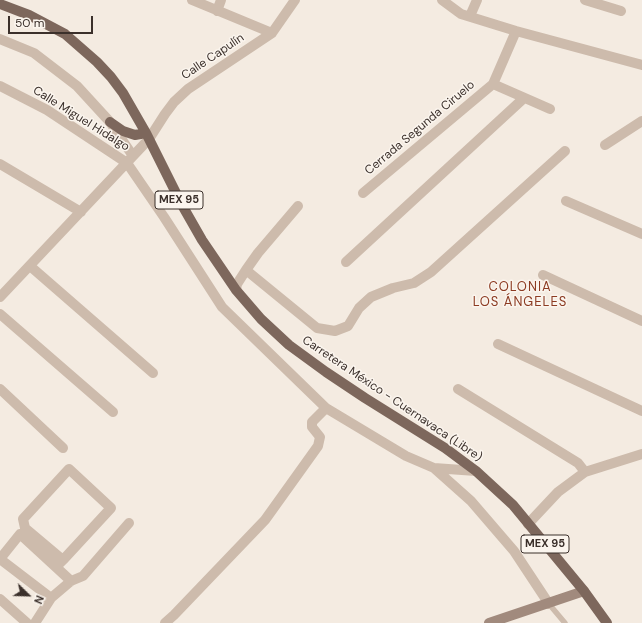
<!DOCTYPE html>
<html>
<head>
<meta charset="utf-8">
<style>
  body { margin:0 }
  #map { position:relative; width:642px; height:623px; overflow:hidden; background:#f4ebe1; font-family:"DM Sans",sans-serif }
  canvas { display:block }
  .north { position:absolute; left:8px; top:575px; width:40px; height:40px; -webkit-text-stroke:3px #fbf5ee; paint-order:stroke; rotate:113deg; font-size:11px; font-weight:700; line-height:16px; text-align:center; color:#3b302b }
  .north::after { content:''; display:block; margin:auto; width:14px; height:18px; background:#3b302b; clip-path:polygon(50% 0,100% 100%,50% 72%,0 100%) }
  .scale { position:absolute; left:8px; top:16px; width:85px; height:18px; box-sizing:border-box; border:2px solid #3b302b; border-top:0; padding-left:5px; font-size:12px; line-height:14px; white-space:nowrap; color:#3b302b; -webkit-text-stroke:3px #fbf5ee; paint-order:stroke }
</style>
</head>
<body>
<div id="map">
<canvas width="642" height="623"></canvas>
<div class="north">N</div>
<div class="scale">50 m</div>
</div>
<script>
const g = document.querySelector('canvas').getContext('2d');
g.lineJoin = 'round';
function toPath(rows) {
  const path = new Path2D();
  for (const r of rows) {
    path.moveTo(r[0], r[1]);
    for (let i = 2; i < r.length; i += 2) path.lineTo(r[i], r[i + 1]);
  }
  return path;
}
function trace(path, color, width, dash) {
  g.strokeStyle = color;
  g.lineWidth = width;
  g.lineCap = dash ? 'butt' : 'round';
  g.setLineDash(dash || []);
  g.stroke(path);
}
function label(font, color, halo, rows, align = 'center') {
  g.font = font + ' "DM Sans",sans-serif';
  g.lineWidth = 3;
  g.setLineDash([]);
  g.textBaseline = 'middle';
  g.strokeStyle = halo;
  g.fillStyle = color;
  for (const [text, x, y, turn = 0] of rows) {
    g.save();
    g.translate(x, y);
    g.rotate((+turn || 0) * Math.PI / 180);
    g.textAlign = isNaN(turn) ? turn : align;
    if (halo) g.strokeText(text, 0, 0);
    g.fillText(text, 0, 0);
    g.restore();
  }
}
const lane = toPath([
  [549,604,565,623]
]);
const street = toPath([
  [192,0,272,33],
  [442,0,461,14,516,31,642,65],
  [585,0,621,11],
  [217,11,221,0],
  [470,16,477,0],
  [0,39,34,53,77,86,110,122,133,156],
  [493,84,550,109],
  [0,86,47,110,127,163,164,217,222,307,326,408,406,456,434,468,476,471],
  [605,145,642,121],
  [0,164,81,212],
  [363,193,493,84,516,31],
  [566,201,642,234],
  [346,262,524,98],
  [30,266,153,373],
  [246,270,258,253,298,206],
  [543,275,642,321],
  [236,290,237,284,246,270,317,328,335,331,348,326,359,308,371,297,393,288,414,283,431,272,565,151],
  [0,297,149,139,165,114,174,102,188,89,272,33,295,0],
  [0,314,113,412],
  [498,344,642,411],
  [0,389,63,448],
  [458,389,578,463,585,472],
  [434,468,471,501,514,551,549,604],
  [528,524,558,492,585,472,642,454],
  [0,559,20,534,71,581],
  [0,559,51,598],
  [56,567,63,560,111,508,69,469,23,519,25,528,63,560],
  [0,599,27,623],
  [35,623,51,598,71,581,83,576,129,523],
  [165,623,174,615,265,520,318,446,320,437,312,427,312,422,326,408]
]);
const secondary = toPath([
  [489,623,584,591]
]);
const primary = toPath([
  [0,4,29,15,65,34,97,62,111,77,123,93,146,133,182,205,202,240,236,290,261,319,289,345,326,372,365,398,445,448,476,471,513,505,584,591,607,623],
  [110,122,123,131,135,135,146,133]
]);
const shields = [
  [179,200,48],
  [545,544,48]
];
const shieldNames = [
  ["MEX 95",179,200],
  ["MEX 95",545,544]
];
const streetNames = [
  ["Calle Capulín",213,57,-34],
  ["Calle Miguel Hidalgo",81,119,32],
  ["Cerrada Segunda Ciruelo",420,128,-40],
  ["Carretera México - Cuernavaca (Libre)",392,399,34]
];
const neighbourhoodNames = [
  ["COLONIA",520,288],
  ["LOS ÁNGELES",520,303]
];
trace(lane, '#cdbbac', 5.5);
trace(street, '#cdbbac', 10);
trace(secondary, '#a18a7d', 10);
trace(primary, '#7d675c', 10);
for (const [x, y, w] of shields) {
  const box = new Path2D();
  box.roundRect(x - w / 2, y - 9, w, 18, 3);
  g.fillStyle = '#fbf5ee';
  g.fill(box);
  trace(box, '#3b302b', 1);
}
label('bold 11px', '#3b302b', null, shieldNames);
label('12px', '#3b302b', '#fbf5ee', streetNames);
g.letterSpacing = '1px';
label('13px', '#8c3b22', '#fbf5ee', neighbourhoodNames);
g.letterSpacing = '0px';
</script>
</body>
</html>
